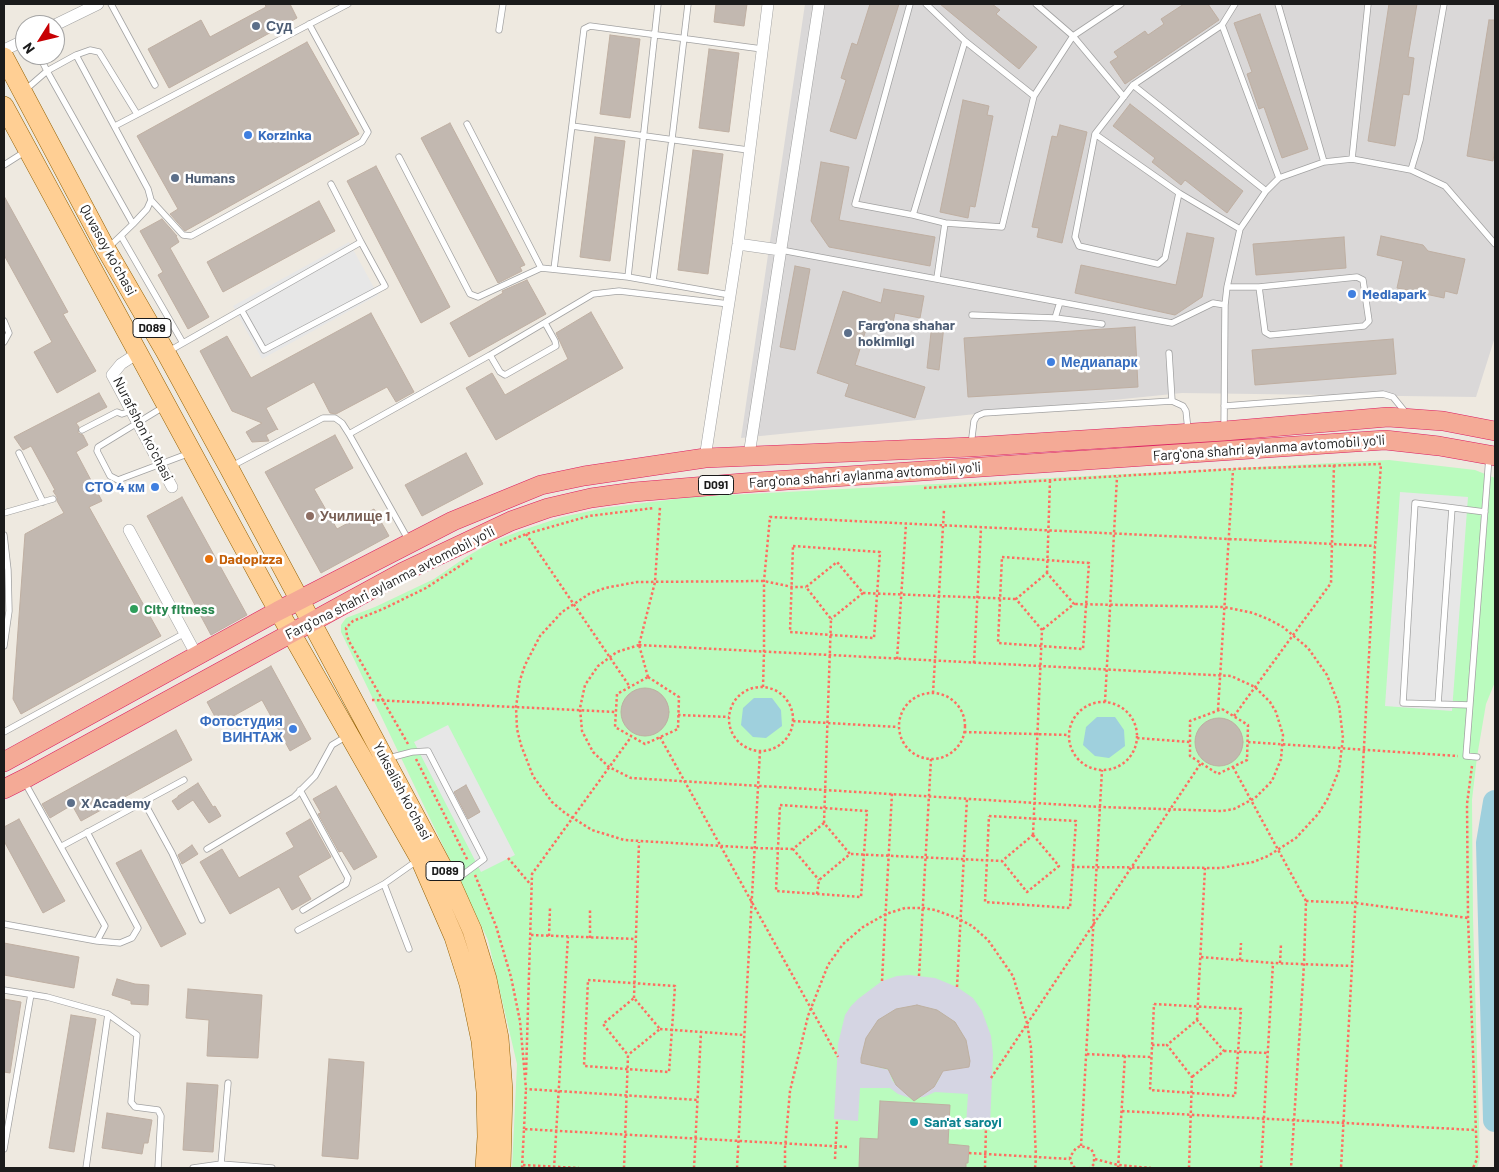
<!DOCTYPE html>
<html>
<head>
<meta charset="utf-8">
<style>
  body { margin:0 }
  #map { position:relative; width:1499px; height:1172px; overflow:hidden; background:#eee9e0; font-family:Barlow,sans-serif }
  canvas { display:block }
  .frame { position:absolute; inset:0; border:5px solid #1b1b1b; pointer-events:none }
  .north { position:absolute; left:15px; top:15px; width:50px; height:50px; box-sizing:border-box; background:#fff; border:1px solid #a4a4a4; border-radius:50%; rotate:234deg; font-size:14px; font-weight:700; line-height:20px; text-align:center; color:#1b1b1b }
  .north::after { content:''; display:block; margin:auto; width:18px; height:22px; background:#c70003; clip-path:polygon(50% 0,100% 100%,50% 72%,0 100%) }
</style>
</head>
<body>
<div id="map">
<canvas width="1499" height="1172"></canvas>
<div class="frame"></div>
<div class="north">N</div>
</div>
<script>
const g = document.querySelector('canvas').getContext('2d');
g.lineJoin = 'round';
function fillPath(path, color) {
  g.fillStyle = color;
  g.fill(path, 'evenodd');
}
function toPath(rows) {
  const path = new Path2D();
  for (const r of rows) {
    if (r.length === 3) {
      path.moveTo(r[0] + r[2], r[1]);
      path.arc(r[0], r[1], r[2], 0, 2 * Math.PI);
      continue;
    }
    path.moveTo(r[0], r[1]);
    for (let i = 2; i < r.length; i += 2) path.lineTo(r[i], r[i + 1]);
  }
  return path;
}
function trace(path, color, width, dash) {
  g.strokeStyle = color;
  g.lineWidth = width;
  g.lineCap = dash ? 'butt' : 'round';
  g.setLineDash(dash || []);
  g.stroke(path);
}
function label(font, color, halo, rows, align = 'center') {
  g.font = font + ' Barlow,sans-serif';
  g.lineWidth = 5;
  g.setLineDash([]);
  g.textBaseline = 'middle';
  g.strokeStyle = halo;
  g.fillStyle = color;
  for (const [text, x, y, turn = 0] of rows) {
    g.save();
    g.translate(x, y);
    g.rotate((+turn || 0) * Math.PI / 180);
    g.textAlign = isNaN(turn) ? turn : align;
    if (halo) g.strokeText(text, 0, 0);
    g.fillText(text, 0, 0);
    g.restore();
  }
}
const residential = toPath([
  [805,4,1495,4,1495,337,1476,397,1182,393,741,438]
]);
const park = toPath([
  [1389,460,1475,470,1495,478,1495,682,1486,704,1477,757,1472,800,1473,918,1480,1159,1477,1168,512,1168,517,1064,488,940,341,632,341,625,346,618,375,607,434,579,466,557,492,542,520,531,562,517,604,508,692,497]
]);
const parking = toPath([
  [349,242,378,295,262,359,233,306],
  [1400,492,1468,497,1452,711,1385,706],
  [448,725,515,855,481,872,414,742]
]);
const plaza = toPath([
  [909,975,935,978,957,987,973,998,982,1011,991,1036,993,1054,990,1126,966,1125,968,1094,935,1092,924,1097,910,1098,898,1094,890,1088,860,1088,858,1121,834,1119,838,1044,845,1015,851,1006,858,999,882,981,897,976],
  [917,1005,937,1010,955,1022,966,1040,970,1061,942,1071,938,1081,934,1087,908,1093,896,1085,892,1080,889,1070,862,1063,861,1058,866,1038,878,1020,896,1009]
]);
const water = toPath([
  [754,698,772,698,781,710,782,726,766,738,753,737,741,725,743,708],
  [1097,717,1115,717,1124,730,1125,746,1109,758,1095,756,1083,745,1086,727]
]);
const river = toPath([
  [1495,802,1488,843,1495,1120]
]);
const building = toPath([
  [265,4,290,4,297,18,169,88,148,49,201,20,210,37,266,7,265,4],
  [716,4,747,4,744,26,714,22,716,4],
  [870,4,899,4,856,139,830,131,846,80,841,78,852,43,857,45,870,4],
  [940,4,992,4,1000,10,996,14,1037,47,1019,69,940,4],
  [1184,4,1208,4,1219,20,1125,84,1110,62,1118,57,1114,52,1145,31,1148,35,1164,24,1161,19,1184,4],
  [1389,4,1417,4,1408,57,1414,58,1409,95,1403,94,1395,146,1368,141,1389,4],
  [1260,14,1308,149,1282,158,1264,107,1259,109,1247,74,1252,72,1234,23,1260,14],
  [1489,20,1495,20,1495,147,1493,161,1467,156,1489,20],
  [610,35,640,39,630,118,600,114,610,35],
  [307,42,359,134,185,231,170,214,178,209,137,136,307,42],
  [709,49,739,53,729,132,699,128,709,49],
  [963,100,989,106,987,115,993,116,975,207,970,206,968,218,940,212,963,100],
  [1130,104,1243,191,1227,213,1185,180,1181,185,1152,162,1155,158,1113,126,1130,104],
  [450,123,525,265,520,267,522,271,498,283,421,138,450,123],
  [1060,125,1087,132,1062,243,1037,237,1039,228,1032,227,1052,136,1057,137,1060,125],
  [595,137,625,141,610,261,580,257,595,137],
  [693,150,723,154,708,274,678,270,693,150],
  [821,162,849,167,839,220,935,237,930,266,829,247,811,221,821,162],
  [376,166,450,307,421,323,347,181,376,166],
  [4,196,68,312,63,314,96,371,57,393,34,352,52,342,4,255,4,196],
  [319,201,335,231,223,292,207,262,319,201],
  [162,219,177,236,176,236,179,242,170,248,209,317,188,329,158,275,163,272,140,231,162,219],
  [1187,233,1214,238,1202,297,1175,315,1075,293,1081,265,1176,285,1187,233],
  [1381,236,1423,245,1428,251,1465,259,1457,294,1445,291,1444,298,1397,288,1403,261,1377,255,1381,236],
  [1344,237,1346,268,1256,275,1253,244,1344,237],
  [795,266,810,269,795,350,780,347,795,266],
  [527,280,546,314,469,357,450,323,503,293,502,291,527,280],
  [884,289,924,296,920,318,895,313,892,328,868,323,855,365,925,387,915,418,845,396,849,384,817,373,843,291,881,303,884,289],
  [591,312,623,368,496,440,466,388,492,373,505,395,568,359,556,333,591,312],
  [371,313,414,392,396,402,387,387,336,414,330,413,314,382,266,408,278,430,277,429,266,435,269,441,252,442,246,432,262,423,232,411,200,351,227,336,251,378,371,313],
  [932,324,944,326,939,370,927,368,932,324],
  [1135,327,1138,387,968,397,964,338,1135,327],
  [1393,339,1396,374,1255,385,1252,350,1393,339],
  [99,393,107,407,76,423,79,427,78,433,83,435,88,445,76,452,102,501,89,507,161,636,21,714,13,699,25,534,64,513,57,501,57,497,53,491,55,490,31,446,23,450,14,437,99,393],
  [335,435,353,468,314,489,337,529,374,509,389,536,321,573,265,472,335,435],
  [466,453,483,484,422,516,405,485,466,453],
  [182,497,247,615,211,635,147,516,182,497],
  [271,666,311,739,290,751,262,700,219,724,207,702,271,666],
  [645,712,24],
  [1219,742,24],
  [176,730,192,760,81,821,72,805,50,818,42,804,176,730],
  [198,783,213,807,215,806,221,816,209,823,193,800,178,810,172,801,178,797,178,796,198,783],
  [466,785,480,812,468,819,454,792,466,785],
  [336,786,377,857,354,870,342,851,339,852,318,814,321,813,313,799,336,786],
  [19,819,65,901,43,913,4,841,4,827,19,819],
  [310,819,331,857,298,876,311,899,292,910,279,887,230,914,200,862,222,849,239,878,294,847,286,833,310,819],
  [192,845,198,854,182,864,178,855,192,845],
  [141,850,186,934,161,947,116,863,141,850],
  [4,943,79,957,74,988,4,975,4,943],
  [117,979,135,984,149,985,148,1005,131,1004,131,1001,112,995,117,979],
  [188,989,262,995,258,1058,207,1056,209,1020,186,1018,188,989],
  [4,999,21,1002,10,1073,4,1072,4,999],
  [917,1005,937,1010,955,1022,966,1040,970,1061,969,1067,943,1071,934,1087,914,1101,896,1085,888,1069,861,1063,861,1058,866,1038,878,1020,896,1009,917,1005],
  [71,1015,96,1019,74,1152,49,1148,71,1015],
  [329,1059,364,1062,358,1159,322,1156,329,1059],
  [187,1083,218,1085,213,1152,183,1150,187,1083],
  [880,1101,950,1105,948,1144,969,1146,968,1163,966,1163,966,1168,859,1168,860,1138,878,1139,880,1101],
  [107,1113,152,1120,148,1143,144,1143,142,1154,102,1148,107,1113]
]);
const path = toPath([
  [924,488,1233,469,1381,464,1375,546,1352,966],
  [526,534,630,687],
  [500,545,526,534,589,516,654,508],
  [793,546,880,552,874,638,790,632,793,546],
  [1002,557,1089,563,1083,649,998,643,1002,557],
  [1047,573,1050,480],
  [863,593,1016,599],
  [639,645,1231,676,1255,687,1270,702,1276,712,1283,735,1281,759,1272,781,1255,798,1234,809,1222,811,1100,807,631,778,609,767,593,752,582,731,580,708,585,685,598,666,617,652,639,645],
  [897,659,906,524],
  [974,663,981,528],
  [648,677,679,697,678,729,645,744,615,727,617,694,648,677],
  [648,677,639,645,655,582,660,507],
  [763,687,764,652,764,581,770,517,1375,546],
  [761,719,32],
  [933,693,944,510],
  [932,726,33],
  [372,700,616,712],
  [1103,736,34],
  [1105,702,1117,477],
  [1222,709,1248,725,1247,760,1218,774,1190,756,1190,721,1222,709],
  [1218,710,1233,470],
  [678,715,729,717],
  [1234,716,1331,583,1334,464],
  [793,721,898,727],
  [964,732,1069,735],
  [660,737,838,1057],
  [1137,738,1190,742],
  [1248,742,1458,756],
  [408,744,350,643,347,636,346,628,353,621,383,609,426,588,472,558],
  [416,759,468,861],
  [1472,766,1467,804,1468,918,1477,1159,1473,1168],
  [1233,767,1306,901,1304,964,1291,1168],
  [780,805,867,811,861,897,776,891,780,805],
  [989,816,1076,821,1070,908,985,902,989,816],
  [824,823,831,619,806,587,837,562,863,593,831,619],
  [1033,835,1042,630,1016,599,1047,573,1074,604,1042,630],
  [1033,835,1059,866,1027,892,1002,861,1033,835],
  [793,849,755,848,624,840,592,830,565,813,552,802,533,776,521,745,517,729,516,707,520,680,525,665,540,636,562,612,589,594,605,588,637,582,764,581,792,587,806,587],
  [851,854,1002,861],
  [508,858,531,885],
  [1072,867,1221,868,1253,862,1268,856,1296,838,1318,814,1327,800,1339,770,1343,738,1339,705,1327,675,1308,648,1283,627,1268,619,1253,613,1224,607,1074,604],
  [475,875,496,926,511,977,520,1021,526,1089,698,1100],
  [817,894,819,880,850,854,824,823,793,849,819,880],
  [1306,901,1356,903,1468,918],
  [531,935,636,939],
  [549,936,550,908],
  [590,938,590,910],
  [1201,957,1273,963,1352,966,1341,1168],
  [1240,960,1241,943],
  [1280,963,1281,944],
  [919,976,931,759],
  [588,980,675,986,669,1072,584,1066,588,980],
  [882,981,892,793],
  [957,987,967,798],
  [634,998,639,842],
  [1154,1004,1241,1009,1235,1096,1150,1090,1154,1004],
  [1197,1020,1205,868],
  [660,1029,744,1035],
  [1152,1045,1167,1045],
  [1224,1051,1267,1053],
  [1087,1054,1125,1056],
  [526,1075,532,874,631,737],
  [991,1078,1201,763],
  [1122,1111,1475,1130],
  [524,1129,526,1088],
  [1081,1146,1102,770],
  [969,1153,1070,1159],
  [835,1159,837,1119],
  [1095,1159,1118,1165,1151,1168],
  [523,1165,579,1168],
  [522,1168,524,1129,849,1147],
  [554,1168,568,937],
  [624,1168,628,1055,603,1024,634,998,660,1029,628,1055],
  [694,1168,701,1032],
  [737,1168,760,751],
  [785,1168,785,1148,790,1091,808,1016,828,965,843,944,863,927,886,914,905,908,923,908,935,910,957,918,972,926,988,940,1013,976,1027,1023,1031,1048,1036,1158,1035,1168],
  [985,1168,986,1126],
  [1075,1168,1072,1165,1070,1157,1076,1148,1081,1146,1091,1149,1094,1154,1094,1164,1090,1168],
  [1118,1168,1125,1056,1151,1057],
  [1189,1168,1192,1077,1167,1045,1197,1020,1224,1051,1192,1077],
  [1261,1168,1273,963]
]);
const service = toPath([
  [111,4,155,85],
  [910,4,855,204,913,215],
  [926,4,965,41,913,215,945,223,937,278],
  [1036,4,1073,36,1121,4],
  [1235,4,1222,25,1133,85,1266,191,1240,229],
  [1222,25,1279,178],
  [499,30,503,4],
  [965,41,1034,96],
  [76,55,90,50,99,52,137,114],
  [1133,85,1095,134,1075,237,1079,246,1158,264,1165,258,1179,193],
  [24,91,47,71,39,55],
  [467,124,541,268,628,277,730,295],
  [115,126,348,4],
  [572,126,748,150],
  [1095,134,1179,193,1240,229,1227,287,1225,305,1224,429],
  [399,157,470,294,478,297,541,268],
  [1352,159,1411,170,1445,186,1495,244],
  [1324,162,1352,159,1368,4],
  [4,165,26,151],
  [1411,170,1420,140,1444,4],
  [331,184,361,242],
  [1266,191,1279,178,1324,162,1278,4],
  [151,200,183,235,191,236,362,142,368,132,309,24],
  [945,223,1002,227,1034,96,1073,36,1124,97],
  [121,236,183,343],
  [108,248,133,224,147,209,151,200,148,189,76,55,47,71,133,224],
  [781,250,1172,323,1213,303,1225,305],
  [554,269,584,29,590,26,762,49],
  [628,277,658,4],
  [653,281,672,139,688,4],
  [1227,287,1259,287,1357,277,1363,280,1369,321,1364,326,1270,335,1265,332,1259,287],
  [972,315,1055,318,1102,324],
  [1055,318,1060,302],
  [4,321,9,333,4,342],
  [169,351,361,242,385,286,264,350,242,311],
  [1169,353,1172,401],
  [490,355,500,372,505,375,556,346,555,341,545,323],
  [165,406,98,447,97,451,110,476,118,480,190,453],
  [1224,406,1383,394,1393,397,1406,413],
  [82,430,117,412,122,414,131,411],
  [349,434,490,355,593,294,619,291,729,304],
  [971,445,974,421,977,416,984,413,1172,401,1183,406,1186,411,1188,430],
  [19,453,43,502],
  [230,467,323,418,335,418,342,423,349,434,409,541],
  [4,513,53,499],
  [4,535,8,570,9,611,4,646],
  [1438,704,1452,508],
  [1470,705,1403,703,1415,503,1485,512],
  [4,732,185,633],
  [1477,757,1466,756,1489,457],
  [389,758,412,752,428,751,484,859,453,882],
  [300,790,348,878,346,884,303,910],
  [144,802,172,853,202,920],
  [87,832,138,928,132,938,120,943,97,941],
  [62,846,184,780],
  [207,849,294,797,315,776,332,745,347,736],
  [384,884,409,949],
  [4,924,97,941,105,926,24,781],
  [298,930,384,884,418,860],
  [4,990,47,997,108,1014,86,1168],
  [108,1014,137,1035,131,1102,135,1107,158,1110,161,1116,158,1168],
  [4,1149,31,994],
  [221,1164,272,1168],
  [193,1168,221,1164,228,1083]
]);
const minor = toPath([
  [55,25,98,4],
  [4,50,25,40],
  [738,244,780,250],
  [138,353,121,364,112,375,172,487],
  [749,455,819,4],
  [705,458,738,244,768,4],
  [129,530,197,656]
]);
const primary = toPath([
  [4,57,106,249,165,351,229,468,451,883,472,930,487,979,499,1038,503,1091,501,1168],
  [4,106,270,596,420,859,454,937,469,984,481,1041,486,1092,487,1137,485,1168]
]);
const trunk = toPath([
  [4,762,278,611,453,521,541,485,584,476,705,458,971,447,1224,431,1388,417,1443,421,1495,431],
  [4,789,28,777,403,572,511,521,548,508,591,498,634,492,743,483,1385,440,1439,446,1495,456]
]);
const markers = [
  [256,26,5,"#5c6f8a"],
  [248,135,5,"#3f7fe0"],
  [175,178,5,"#5c6f8a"],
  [1352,294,5,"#3f7fe0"],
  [848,333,5,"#5c6f8a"],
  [1051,362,5,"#3f7fe0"],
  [155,487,5,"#3f7fe0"],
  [310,516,5,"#8d6e63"],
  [209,559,5,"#e8710a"],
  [134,609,5,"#2e9e5b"],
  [293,729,5,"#3f7fe0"],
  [71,803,5,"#5c6f8a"],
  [914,1122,5,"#0f9aa8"]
];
const shields = [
  [152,328,38],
  [716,485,35],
  [445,871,38]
];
const shieldNames = [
  ["D089",152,328],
  ["D091",716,485],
  ["D089",445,871]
];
const serviceNames = [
  ["Суд",266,26],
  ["Humans",185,178],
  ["Farg'ona shahar",858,325],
  ["hokimligi",858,341],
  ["X Academy",81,803]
];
const shopNames = [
  ["Korzinka",258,135],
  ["Mediapark",1362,294],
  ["Медиапарк",1061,362],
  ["СТО 4 км",145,487,"right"],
  ["Фотостудия",283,721,"right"],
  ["ВИНТАЖ",283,737,"right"]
];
const streetNames = [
  ["Quvasoy koʻchasi",108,250,61],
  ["Nurafshon koʻchasi",143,429,63],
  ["Fargʻona shahri aylanma avtomobil yoʻli",1269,448,-4],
  ["Fargʻona shahri aylanma avtomobil yoʻli",865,475,-4],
  ["Fargʻona shahri aylanma avtomobil yoʻli",390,583,-27],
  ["Yuksalish koʻchasi",402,791,62]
];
const educationNames = [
  ["Училище 1",320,516]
];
const foodNames = [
  ["Dadopizza",219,559]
];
const leisureNames = [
  ["City fitness",144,609]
];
const cultureNames = [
  ["San'at saroyi",924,1122]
];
fillPath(residential, '#dad8d8');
fillPath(park, '#bafbbe');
fillPath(parking, '#e7e7e7');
fillPath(plaza, '#d5d5e3');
fillPath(water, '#9fd0dd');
trace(river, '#9fd0dd', 24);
fillPath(building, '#c2b8b0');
trace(building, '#bfafa2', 1);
trace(service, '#a2a2a2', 7);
trace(minor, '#a2a2a2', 12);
trace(primary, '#936000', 20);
trace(trunk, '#db1d62', 20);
trace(path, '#fe6e61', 2.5, [2.5, 2.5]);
trace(service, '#fff', 5.5);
trace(minor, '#fff', 11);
trace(primary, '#ffcf94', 19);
trace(trunk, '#f4aa96', 19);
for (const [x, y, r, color] of markers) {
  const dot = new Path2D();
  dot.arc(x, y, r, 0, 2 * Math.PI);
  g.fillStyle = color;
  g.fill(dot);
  trace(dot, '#fff', 2);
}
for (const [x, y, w] of shields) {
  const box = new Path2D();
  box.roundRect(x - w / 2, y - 9.5, w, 19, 4);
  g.fillStyle = '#fff';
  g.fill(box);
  trace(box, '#1b1b1b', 1);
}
label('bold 12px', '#1b1b1b', null, shieldNames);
label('bold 14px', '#4e5e75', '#fff', serviceNames, 'left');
label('bold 14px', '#366cbe', '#fff', shopNames, 'left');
label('14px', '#1b1b1b', '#fff', streetNames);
label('bold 14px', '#785e54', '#fff', educationNames, 'left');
label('bold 14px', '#c56008', '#fff', foodNames, 'left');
label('bold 14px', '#27864d', '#fff', leisureNames, 'left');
label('bold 14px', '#0d838f', '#fff', cultureNames, 'left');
</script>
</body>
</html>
